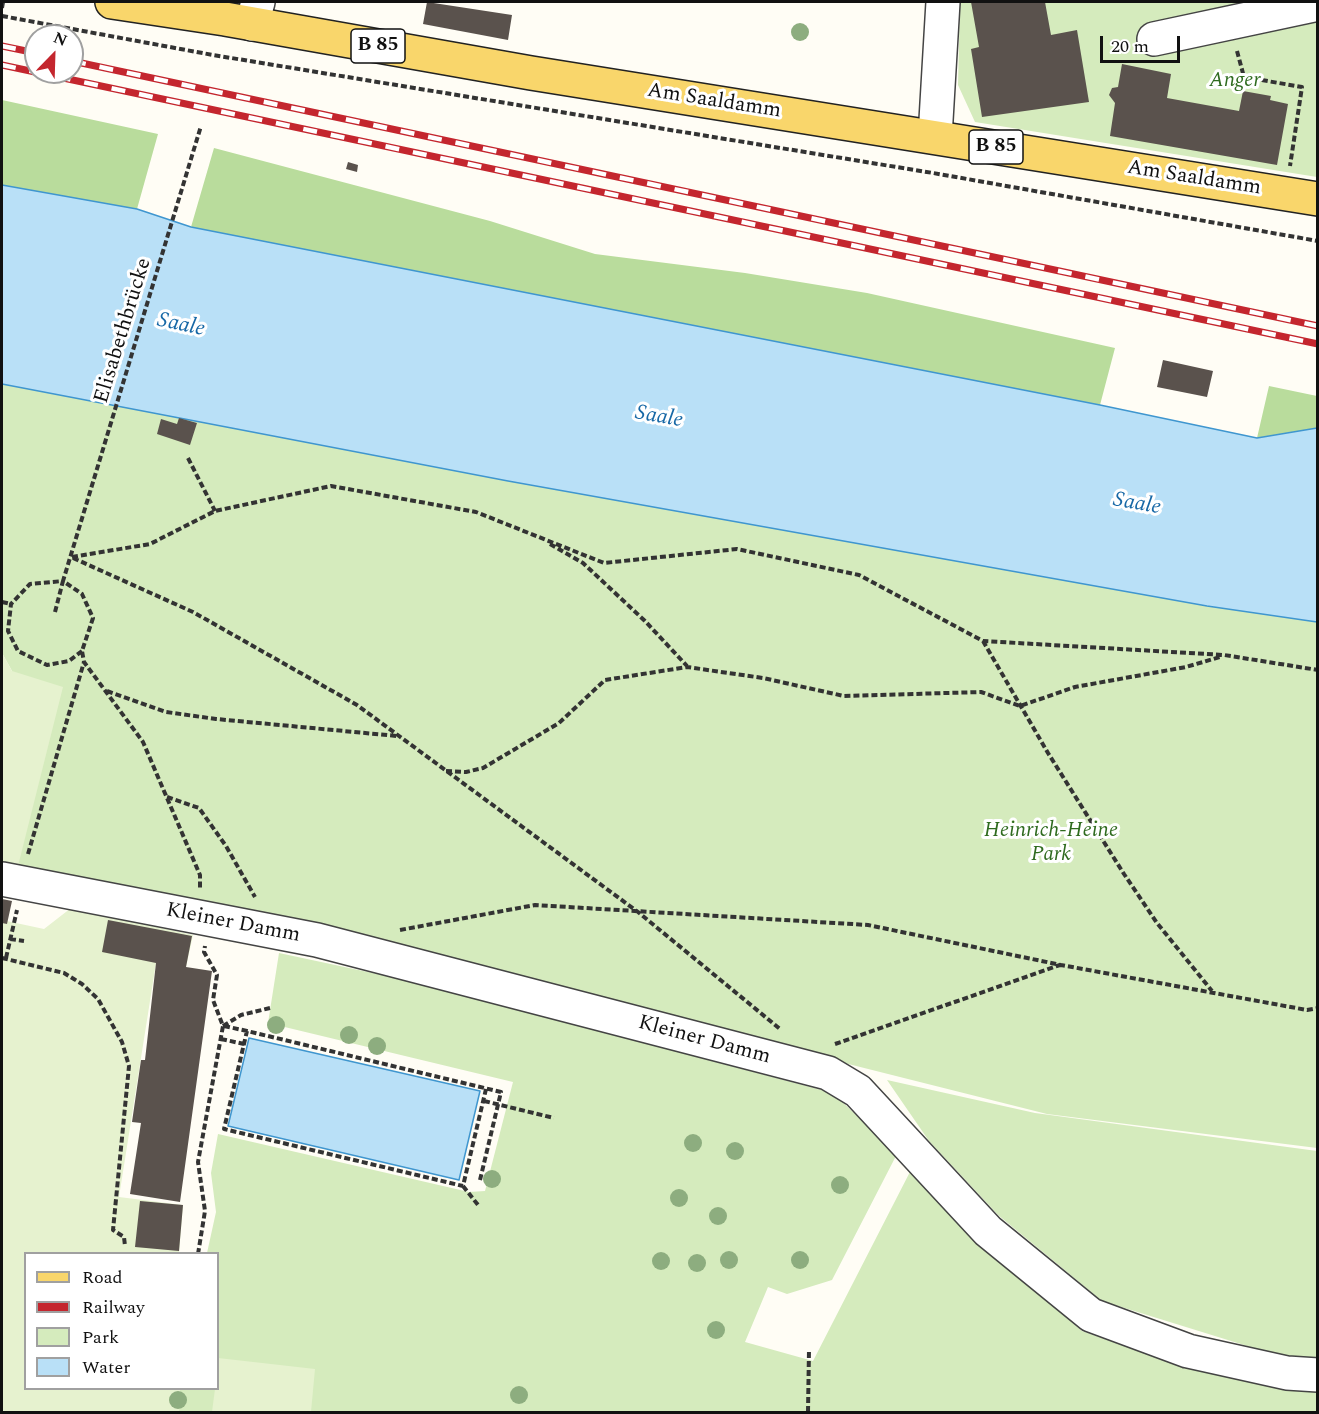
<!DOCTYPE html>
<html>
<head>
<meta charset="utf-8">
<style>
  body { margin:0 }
  #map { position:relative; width:1319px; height:1414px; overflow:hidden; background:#fffdf5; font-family:Spectral,serif }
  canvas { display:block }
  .frame { position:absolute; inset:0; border:3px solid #111; pointer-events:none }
  .legend { position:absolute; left:24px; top:1252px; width:195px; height:138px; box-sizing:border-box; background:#fff; border:2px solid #a0a0a0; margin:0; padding:8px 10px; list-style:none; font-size:18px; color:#111 }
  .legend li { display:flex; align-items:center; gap:12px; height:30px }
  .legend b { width:30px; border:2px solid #a0a0a0 }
  .north { position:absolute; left:24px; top:24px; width:60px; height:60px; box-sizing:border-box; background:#fff; border:2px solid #a0a0a0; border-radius:50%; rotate:23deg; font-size:16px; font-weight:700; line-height:24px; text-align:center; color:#111 }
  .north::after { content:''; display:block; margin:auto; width:21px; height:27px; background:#c4262e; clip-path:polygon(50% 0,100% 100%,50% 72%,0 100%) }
  .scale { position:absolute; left:1100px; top:36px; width:80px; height:27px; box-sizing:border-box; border:3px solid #111; border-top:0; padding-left:8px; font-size:18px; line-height:21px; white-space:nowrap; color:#111; -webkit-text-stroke:4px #fff; paint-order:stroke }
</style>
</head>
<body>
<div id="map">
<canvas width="1319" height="1414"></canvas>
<div class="frame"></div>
<ul class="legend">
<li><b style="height:8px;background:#f9d66b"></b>Road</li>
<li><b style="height:8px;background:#c4262e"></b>Railway</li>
<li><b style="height:16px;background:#d5ebbd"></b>Park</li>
<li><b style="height:16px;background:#b9e0f7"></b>Water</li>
</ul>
<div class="north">N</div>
<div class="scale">20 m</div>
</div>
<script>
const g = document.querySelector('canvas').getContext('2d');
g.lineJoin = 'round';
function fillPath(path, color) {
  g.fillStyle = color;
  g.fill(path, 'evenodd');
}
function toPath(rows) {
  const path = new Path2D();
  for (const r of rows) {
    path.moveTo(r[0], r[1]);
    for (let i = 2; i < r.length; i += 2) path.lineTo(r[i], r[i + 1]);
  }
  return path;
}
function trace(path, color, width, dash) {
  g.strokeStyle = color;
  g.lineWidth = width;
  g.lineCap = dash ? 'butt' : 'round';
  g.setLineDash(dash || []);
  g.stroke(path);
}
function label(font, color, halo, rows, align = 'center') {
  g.font = font + ' Spectral,serif';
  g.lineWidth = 6;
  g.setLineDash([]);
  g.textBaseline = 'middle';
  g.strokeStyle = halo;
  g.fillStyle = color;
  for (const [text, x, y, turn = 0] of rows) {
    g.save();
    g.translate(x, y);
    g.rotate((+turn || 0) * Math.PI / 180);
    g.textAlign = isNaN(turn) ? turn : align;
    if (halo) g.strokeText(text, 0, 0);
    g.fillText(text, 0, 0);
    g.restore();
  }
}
const green = toPath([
  [960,2,1317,2,1317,177,975,122,958,85],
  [2,384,508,481,1207,606,1317,622,1317,1148,1047,1114,443,962,17,870,12,671,2,653],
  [279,953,410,981,833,1093,897,1154,832,1280,787,1294,768,1287,745,1342,813,1361,913,1166,977,1239,1082,1331,1187,1368,1286,1389,1318,1391,1317,1412,179,1412,180,1389,218,1388,218,1254,207,1253,216,1212,211,1173,218,1134,469,1192,485,1191,513,1082,268,1023],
  [887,1080,1035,1113,1317,1151,1317,1359,1273,1354,1102,1301,998,1215,929,1141]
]);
const forest = toPath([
  [2,100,158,134,137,209,2,185],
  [214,148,490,221,595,254,745,273,867,293,1115,348,1100,405,191,227],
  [1269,386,1317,396,1317,428,1257,438]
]);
const pitch = toPath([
  [2,653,12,671,63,687,17,870,2,865],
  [71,908,193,935,186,967,156,963,119,1197,183,1205,179,1253,26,1254,26,1388,180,1389,179,1412,2,1412,2,920,44,929],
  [218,1358,315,1369,311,1412,212,1412,215,1389,218,1388]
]);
const water = toPath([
  [2,185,137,209,191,227,1100,405,1257,438,1317,428,1317,622,1207,606,508,481,2,384,2,185],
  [249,1038,480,1091,459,1180,228,1126,249,1038]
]);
const building = toPath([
  [427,2,512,15,508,40,423,24],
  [971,2,1045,2,1051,35,1077,30,1089,102,982,117,971,49,979,47],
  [1122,64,1171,74,1167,98,1239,111,1243,91,1271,96,1270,100,1288,104,1277,165,1110,136,1115,103,1109,95,1112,88,1118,87],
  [348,162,358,165,357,172,346,169],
  [1163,360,1213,371,1207,397,1157,387],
  [179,418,197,423,190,445,157,434,161,419,177,424],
  [2,899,12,901,7,924,2,923],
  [108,920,192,936,186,967,212,971,180,1202,130,1194,141,1123,132,1122,141,1060,145,1060,156,963,102,952],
  [140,1201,183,1205,179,1251,135,1247]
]);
const path = toPath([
  [2,8,3,2],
  [2,16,213,55,933,173,1318,241],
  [1237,51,1244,77,1302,87,1290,166],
  [188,458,215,511],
  [550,544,583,563,645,621,687,666],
  [72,557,150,544,215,511,331,486,476,512,604,563,737,549,859,575,983,641,1224,655,1318,670],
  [73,558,193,612,357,705,638,912,780,1029],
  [2,602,11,604],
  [55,612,63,581,82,594,93,618,82,651,84,662,143,742,200,875,200,889],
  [983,641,1048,753,1124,874,1157,923,1212,991],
  [82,651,69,661,47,665,18,651,8,631,11,604,30,584,63,581,201,126],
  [107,691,166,712,216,719,397,736],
  [446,771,466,772,483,768,559,723,605,680,687,667,763,678,844,696,981,692,1020,706,1075,687,1186,667,1220,657],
  [167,797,199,808,226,846,255,897],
  [28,854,84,662],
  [400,930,535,905,868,925,1061,965,1307,1010,1318,1008],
  [10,939,24,941],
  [2,958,64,973,82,984,98,999,122,1042,129,1066,113,1230,124,1237,125,1246],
  [6,958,17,910],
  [223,1026,241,1015,270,1008],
  [224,1026,247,1031],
  [221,1039,244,1044],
  [835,1044,1060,965],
  [484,1101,554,1118],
  [480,1180,501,1092,247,1031,224,1129,463,1186,486,1089],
  [463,1186,478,1205],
  [198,1254,205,1211,198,1162,223,1026,213,1000,217,975,204,952,205,946],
  [808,1412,809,1350]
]);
const minor = toPath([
  [252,24,258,2],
  [1154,39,1318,4],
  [935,137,943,2],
  [2,879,317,940,828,1073,858,1091,988,1231,1091,1315,1188,1351,1287,1373,1318,1375]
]);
const major = toPath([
  [112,2,225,19,531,73,1318,199]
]);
const rail = toPath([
  [2,46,36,53],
  [72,61,1318,326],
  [2,65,1318,344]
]);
const trees = [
  [800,32],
  [276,1025],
  [349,1035],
  [377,1046],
  [693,1143],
  [735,1151],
  [492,1179],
  [840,1185],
  [679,1198],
  [718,1216],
  [729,1260],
  [800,1260],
  [661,1261],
  [697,1263],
  [716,1330],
  [519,1395],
  [178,1400]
];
const shields = [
  [378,46,54],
  [996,147,54]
];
const shieldNames = [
  ["B 85",378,46],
  ["B 85",996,147]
];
const parkNames = [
  ["Anger",1235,82],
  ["Heinrich-Heine",1051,832],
  ["Park",1051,856]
];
const streetNames = [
  ["Am Saaldamm",714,102,9],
  ["Am Saaldamm",1194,179,9],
  ["Elisabethbrücke",124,331,-73],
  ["Kleiner Damm",233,924,11],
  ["Kleiner Damm",704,1041,15]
];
const waterNames = [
  ["Saale",181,326,12],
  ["Saale",659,418,10],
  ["Saale",1137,505,10]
];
fillPath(green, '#d5ebbd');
fillPath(forest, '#b9dc9c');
fillPath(pitch, '#e6f2cf');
fillPath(water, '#b9e0f7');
trace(water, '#3f96cf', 1.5);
fillPath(building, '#5a524d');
trace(minor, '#444', 36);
trace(major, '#222', 36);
trace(path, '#333', 4, [6, 3]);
trace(minor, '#fff', 33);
trace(major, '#f9d66b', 33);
trace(rail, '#c4262e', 7);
trace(rail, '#fff', 4.5, [14]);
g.fillStyle = '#8dad7f';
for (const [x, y] of trees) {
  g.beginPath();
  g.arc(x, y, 9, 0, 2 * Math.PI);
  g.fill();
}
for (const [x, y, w] of shields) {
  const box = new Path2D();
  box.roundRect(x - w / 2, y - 17, w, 34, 4.5);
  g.fillStyle = '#fff';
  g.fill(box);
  trace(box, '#111', 1.5);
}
label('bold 20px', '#111', null, shieldNames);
label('italic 21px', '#2f6b1f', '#fff', parkNames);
label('21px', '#111', '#fff', streetNames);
label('italic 22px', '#1768a6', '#fff', waterNames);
</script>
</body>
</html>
